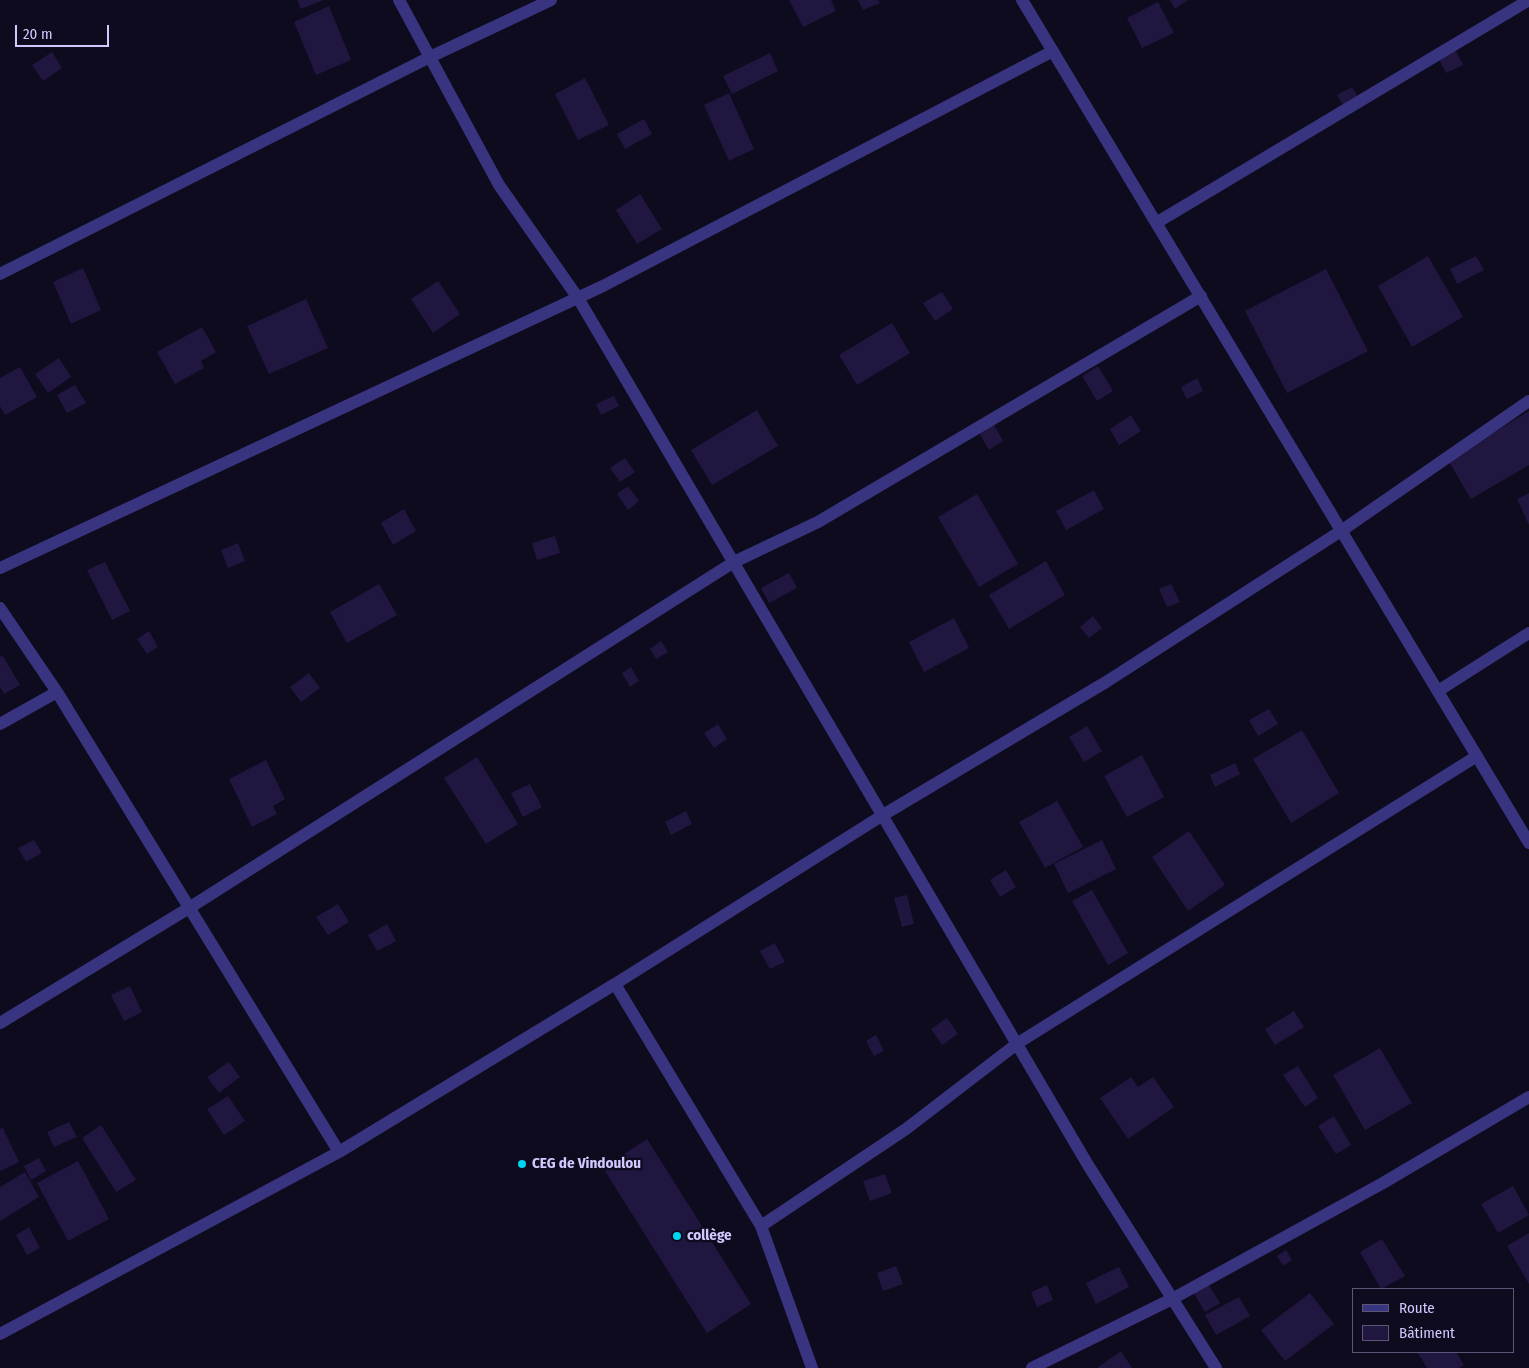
<!DOCTYPE html>
<html>
<head>
<meta charset="utf-8">
<style>
  body { margin:0 }
  #map { position:relative; width:1529px; height:1368px; overflow:hidden; background:#0f0b1e; font-family:"Fira Sans Condensed",sans-serif }
  canvas { display:block }
  .legend { position:absolute; left:1352px; top:1288px; width:162px; height:65px; box-sizing:border-box; background:#0f0b1e; border:1px solid #5c5778; margin:0; padding:6px 9px; list-style:none; font-size:15px; color:#d0c8ff }
  .legend li { display:flex; align-items:center; gap:10px; height:25px }
  .legend b { width:25px; border:1px solid #5c5778 }
  .scale { position:absolute; left:15px; top:25px; width:94px; height:22px; box-sizing:border-box; border:2px solid #d0c8ff; border-top:0; padding-left:6px; font-size:15px; line-height:18px; white-space:nowrap; color:#d0c8ff; -webkit-text-stroke:4px #0f0b1e; paint-order:stroke }
</style>
</head>
<body>
<div id="map">
<canvas width="1529" height="1368"></canvas>
<ul class="legend">
<li><b style="height:6px;background:#39347f"></b>Route</li>
<li><b style="height:14px;background:#201640"></b>Bâtiment</li>
</ul>
<div class="scale">20 m</div>
</div>
<script>
const g = document.querySelector('canvas').getContext('2d');
g.lineJoin = 'round';
function fillPath(path, color) {
  g.fillStyle = color;
  g.fill(path, 'evenodd');
}
function toPath(rows) {
  const path = new Path2D();
  for (const r of rows) {
    path.moveTo(r[0], r[1]);
    for (let i = 2; i < r.length; i += 2) path.lineTo(r[i], r[i + 1]);
  }
  return path;
}
function trace(path, color, width, dash) {
  g.strokeStyle = color;
  g.lineWidth = width;
  g.lineCap = dash ? 'butt' : 'round';
  g.setLineDash(dash || []);
  g.stroke(path);
}
function label(font, color, halo, rows, align = 'center') {
  g.font = font + ' "Fira Sans Condensed",sans-serif';
  g.lineWidth = 5;
  g.setLineDash([]);
  g.textBaseline = 'middle';
  g.strokeStyle = halo;
  g.fillStyle = color;
  for (const [text, x, y, turn = 0] of rows) {
    g.save();
    g.translate(x, y);
    g.rotate((+turn || 0) * Math.PI / 180);
    g.textAlign = isNaN(turn) ? turn : align;
    if (halo) g.strokeText(text, 0, 0);
    g.fillText(text, 0, 0);
    g.restore();
  }
}
const building = toPath([
  [297,0,324,0,301,9],
  [789,0,831,0,836,11,803,27],
  [858,0,878,0,880,3,863,10],
  [1170,0,1188,0,1175,9],
  [1158,2,1174,33,1142,48,1127,18],
  [329,6,351,60,316,75,294,22],
  [1455,49,1463,65,1446,73,1438,57],
  [52,52,62,68,43,81,32,65],
  [770,53,778,71,732,94,723,76],
  [585,78,609,125,578,140,555,94],
  [1352,87,1362,104,1347,112,1337,95],
  [729,93,754,149,729,161,704,105],
  [644,119,652,134,625,149,617,134],
  [640,194,662,229,637,244,616,210],
  [1428,256,1463,317,1412,347,1378,286],
  [1476,256,1484,270,1457,284,1450,269],
  [83,268,101,310,71,324,53,282],
  [1326,269,1368,351,1287,393,1245,311],
  [438,281,460,314,433,333,411,299],
  [942,292,953,309,935,321,923,303],
  [306,299,328,348,269,374,247,326],
  [892,323,910,353,857,385,839,355],
  [202,327,216,352,201,361,204,368,175,384,157,352],
  [59,358,71,377,48,393,35,374],
  [1098,366,1113,391,1097,401,1082,376],
  [20,367,37,397,5,415,0,406,0,378],
  [1197,378,1203,391,1187,399,1181,387],
  [75,385,86,403,67,413,57,395],
  [614,396,619,406,601,415,596,404],
  [757,410,778,446,712,485,691,450],
  [1529,411,1529,465,1471,499,1448,460],
  [1131,415,1141,431,1119,445,1110,429],
  [992,421,1003,441,989,450,977,429],
  [625,458,635,472,620,482,610,468],
  [628,486,639,501,628,510,617,494],
  [1094,490,1104,509,1066,530,1056,511],
  [1529,493,1529,525,1517,499],
  [977,494,1018,564,979,587,938,517],
  [404,509,416,531,393,545,381,523],
  [555,536,560,553,537,560,532,543],
  [238,543,245,561,228,568,221,550],
  [1046,561,1065,595,1009,629,989,595],
  [105,562,130,611,112,620,87,570],
  [789,573,797,588,769,603,761,588],
  [379,584,397,615,347,643,330,612],
  [1171,584,1180,602,1167,607,1159,589],
  [1093,616,1102,628,1089,638,1080,627],
  [954,618,969,648,924,672,909,642],
  [149,631,158,647,147,654,137,639],
  [661,641,668,652,656,659,650,649],
  [3,656,20,685,4,694,0,687,0,657],
  [631,667,639,681,630,687,622,673],
  [309,673,320,688,301,702,290,687],
  [1269,709,1278,724,1258,736,1249,720],
  [718,724,727,739,714,748,704,733],
  [1087,726,1102,751,1084,762,1069,737],
  [1302,730,1339,793,1291,823,1253,759],
  [1142,755,1164,797,1127,817,1104,776],
  [477,757,518,824,486,844,444,778],
  [266,760,285,799,273,806,277,814,252,827,229,779],
  [1235,763,1240,774,1215,787,1210,775],
  [530,784,542,807,523,817,511,793],
  [1057,801,1083,847,1045,868,1019,822],
  [686,811,692,824,671,835,665,822],
  [1189,831,1225,885,1188,911,1152,857],
  [34,840,42,853,26,862,18,848],
  [1102,840,1116,869,1068,893,1054,864],
  [1006,870,1016,887,1000,897,990,880],
  [1092,890,1128,953,1108,965,1072,901],
  [907,895,914,924,902,927,894,898],
  [338,904,349,922,328,935,316,917],
  [387,924,396,941,377,951,368,935],
  [775,943,785,962,770,969,760,951],
  [130,986,142,1012,124,1021,111,995],
  [1294,1011,1304,1027,1275,1045,1265,1029],
  [947,1018,958,1034,942,1045,931,1029],
  [876,1035,884,1051,874,1056,866,1041],
  [1380,1048,1412,1103,1365,1130,1333,1075],
  [229,1062,240,1077,219,1093,207,1077],
  [1298,1066,1318,1098,1305,1107,1283,1075],
  [1131,1077,1138,1087,1153,1077,1174,1107,1128,1139,1100,1098],
  [228,1096,245,1121,224,1135,207,1109],
  [1334,1116,1351,1145,1336,1154,1318,1126],
  [69,1122,77,1137,54,1147,47,1132],
  [101,1125,136,1180,116,1192,82,1138],
  [3,1128,19,1162,0,1171,0,1129],
  [647,1139,751,1304,707,1333,603,1168],
  [39,1158,46,1171,31,1180,24,1166],
  [78,1161,109,1219,68,1241,37,1183],
  [25,1172,39,1197,0,1221,0,1187],
  [885,1174,892,1193,870,1201,863,1181],
  [1513,1186,1529,1215,1498,1233,1481,1204],
  [29,1227,40,1248,27,1255,16,1235],
  [1529,1233,1529,1284,1507,1246],
  [1382,1239,1405,1276,1381,1289,1360,1252],
  [1286,1250,1292,1260,1283,1266,1277,1256],
  [896,1266,903,1284,883,1291,877,1273],
  [1119,1267,1129,1287,1096,1304,1086,1283],
  [1206,1281,1220,1303,1205,1312,1192,1290],
  [1047,1285,1053,1300,1037,1307,1031,1292],
  [1310,1293,1334,1324,1285,1361,1261,1330],
  [1239,1297,1250,1316,1216,1335,1205,1315],
  [1121,1351,1132,1368,1097,1368],
  [1417,1352,1456,1352,1464,1365,1459,1368,1427,1368]
]);
const minor = toPath([
  [399,0,499,185,578,298,1088,1165,1216,1368],
  [1022,0,1529,843],
  [1156,223,1529,0],
  [0,274,430,57,551,0],
  [0,568,603,286,1053,51],
  [0,608,57,692,339,1152],
  [1438,691,1529,633],
  [0,724,57,692],
  [615,984,883,815,1106,682,1341,531,1529,401],
  [0,1023,189,908,734,562,818,522,1201,296],
  [761,1226,906,1129,1018,1043,1477,756],
  [0,1334,339,1152,615,984,761,1226,812,1368],
  [1032,1368,1172,1299,1383,1183,1529,1097]
]);
const markers = [
  [522,1164,5,"#00d6f3"],
  [677,1236,5,"#00d6f3"]
];
const poiNames = [
  ["CEG de Vindoulou",532,1164],
  ["collège",687,1236]
];
fillPath(building, '#201640');
trace(minor, '#39347f', 12);
for (const [x, y, r, color] of markers) {
  const dot = new Path2D();
  dot.arc(x, y, r, 0, 2 * Math.PI);
  g.fillStyle = color;
  g.fill(dot);
  trace(dot, '#0f0b1e', 2);
}
label('bold 15px', '#d0c8ff', '#0f0b1e', poiNames, 'left');
</script>
</body>
</html>
